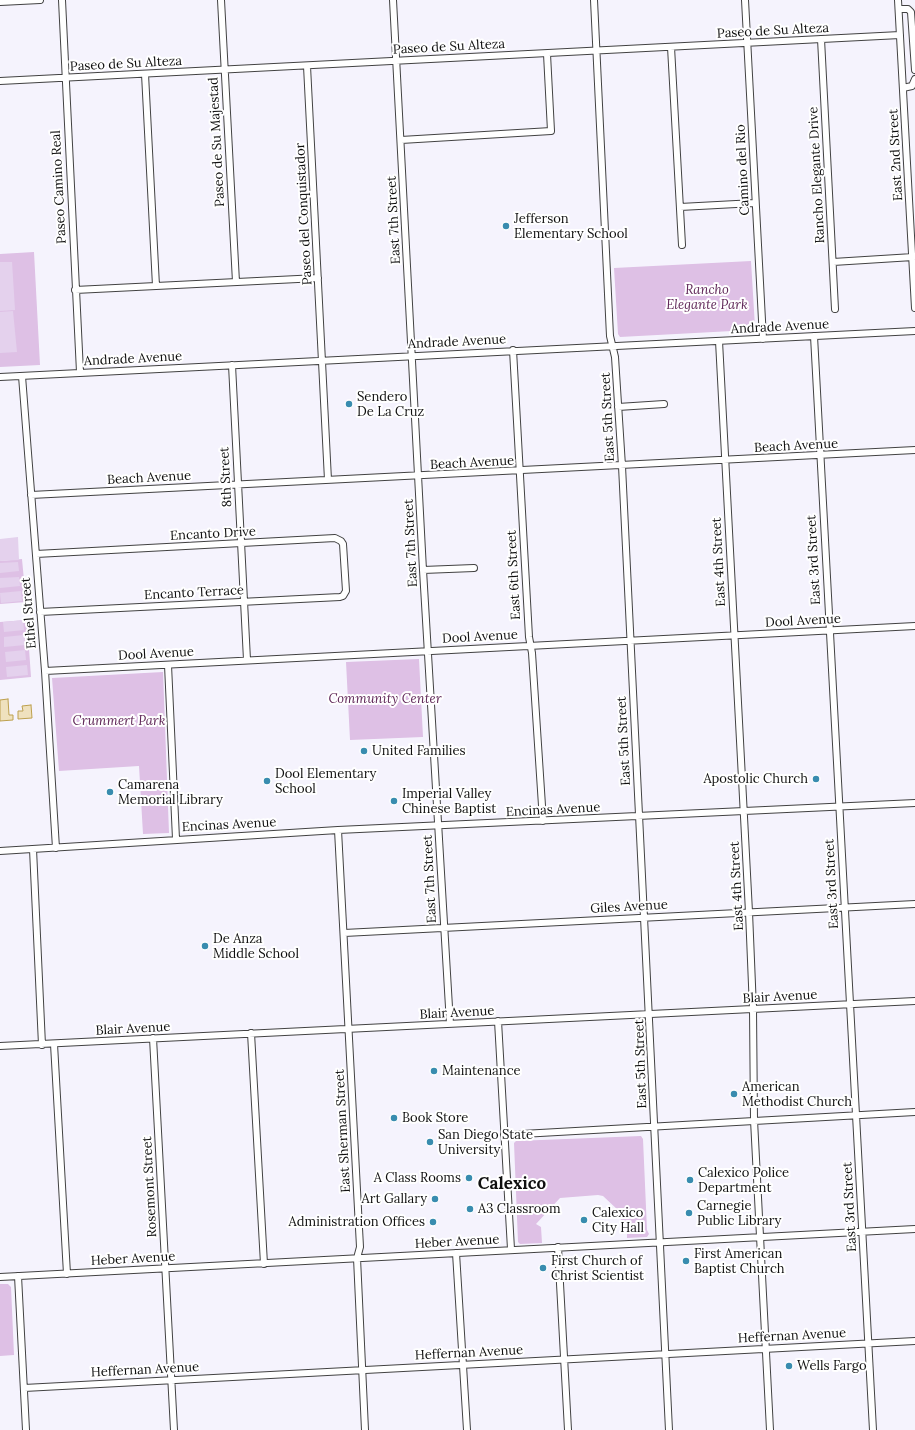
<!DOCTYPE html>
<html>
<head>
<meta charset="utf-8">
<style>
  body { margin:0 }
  canvas { display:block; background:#f5f3fd }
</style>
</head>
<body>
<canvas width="915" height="1430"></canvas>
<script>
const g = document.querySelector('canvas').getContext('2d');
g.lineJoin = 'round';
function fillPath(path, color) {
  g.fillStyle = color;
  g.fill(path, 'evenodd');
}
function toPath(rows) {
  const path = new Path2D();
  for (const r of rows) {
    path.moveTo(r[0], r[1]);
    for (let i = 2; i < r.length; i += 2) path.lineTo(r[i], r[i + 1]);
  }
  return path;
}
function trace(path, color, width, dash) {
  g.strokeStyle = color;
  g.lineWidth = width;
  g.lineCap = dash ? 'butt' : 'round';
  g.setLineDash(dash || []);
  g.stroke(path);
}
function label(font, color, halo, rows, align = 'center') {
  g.font = font + ' Lora,serif';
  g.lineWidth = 4;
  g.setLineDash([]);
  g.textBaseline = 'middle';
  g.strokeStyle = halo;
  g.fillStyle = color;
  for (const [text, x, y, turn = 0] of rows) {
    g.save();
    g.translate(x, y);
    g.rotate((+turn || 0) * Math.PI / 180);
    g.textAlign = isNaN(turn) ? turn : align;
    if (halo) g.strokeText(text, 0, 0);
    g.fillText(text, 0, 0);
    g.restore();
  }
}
const green = toPath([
  [34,252,40,365,0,367,0,254],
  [751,261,755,327,751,330,620,337,618,334,614,268],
  [22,559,26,602,0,604,0,561],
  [27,620,31,677,0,680,0,622],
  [419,659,423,737,350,740,346,662],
  [163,672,169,833,143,834,139,766,59,771,52,678],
  [641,1136,643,1139,647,1230,649,1234,647,1237,627,1238,627,1224,619,1218,619,1211,603,1196,598,1195,560,1198,536,1224,541,1227,542,1243,520,1244,518,1242,514,1143,516,1141],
  [0,1284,8,1284,11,1287,14,1355,0,1356]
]);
const pitch = toPath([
  [0,262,12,262,15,310,0,311],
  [13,311,17,352,0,353,0,312],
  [18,537,19,560,0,561,0,539],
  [18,562,19,571,0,573,0,563],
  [19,577,20,586,0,588,0,578],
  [21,591,22,601,1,603,0,593],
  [23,620,24,630,4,632,3,622],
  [24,635,25,645,4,647,4,637],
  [25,650,26,660,6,662,5,652],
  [27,665,28,675,7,677,6,667]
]);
const water = toPath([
  [8,699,9,715,13,715,13,720,0,721,0,700,8,699],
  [31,705,32,718,18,719,18,711,23,711,22,706,31,705]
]);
const minor = toPath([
  [62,0,80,372],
  [221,0,236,282],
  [393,0,423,570,450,1024],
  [594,0,610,336,615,357,622,466,669,1430],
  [745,0,763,339],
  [898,0,915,308],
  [0,2,40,0],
  [899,9,908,9,911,12,915,70],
  [821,39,835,309],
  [671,47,682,245],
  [307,66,328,480],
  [145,74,156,286],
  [0,81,900,35],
  [903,88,912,86,915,79],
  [401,140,551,131,547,54],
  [680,207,755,203],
  [833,262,913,257],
  [75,290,318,278],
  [814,336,873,1430],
  [719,341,749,912,753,1009,754,1120,770,1430],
  [513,350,529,637,532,653,543,821],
  [232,365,247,660],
  [22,376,45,671,56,848],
  [0,377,915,331],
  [618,407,664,404],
  [31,495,915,450],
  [36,554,335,538,341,541,343,544,346,591,343,596,340,597,40,612],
  [423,570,474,568],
  [168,665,176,839],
  [45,671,915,626],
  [338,830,360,1247,357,1258,365,1430],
  [33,849,42,1045],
  [0,851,338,830,915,803],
  [344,933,915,904],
  [498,1021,511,1249],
  [251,1033,264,1264],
  [153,1038,174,1430],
  [54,1044,67,1274],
  [0,1046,915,1001],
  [504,1135,915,1112],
  [558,1247,568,1430],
  [456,1253,467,1430],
  [18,1276,26,1430],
  [0,1277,915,1229],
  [24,1388,915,1341]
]);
const markers = [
  [506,226,4,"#388caf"],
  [349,404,4,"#388caf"],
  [364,751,4,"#388caf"],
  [816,779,4,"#388caf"],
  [267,781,4,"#388caf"],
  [110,792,4,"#388caf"],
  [394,801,4,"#388caf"],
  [205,946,4,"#388caf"],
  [434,1071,4,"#388caf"],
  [734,1094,4,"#388caf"],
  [394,1118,4,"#388caf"],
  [430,1142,4,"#388caf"],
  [469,1178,4,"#388caf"],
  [690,1180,4,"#388caf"],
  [435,1199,4,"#388caf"],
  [470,1209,4,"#388caf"],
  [689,1213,4,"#388caf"],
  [584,1220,4,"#388caf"],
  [433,1222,4,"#388caf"],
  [686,1261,4,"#388caf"],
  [543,1268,4,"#388caf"],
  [789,1366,4,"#388caf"]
];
const streetNames = [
  ["Paseo de Su Alteza",773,31,-3],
  ["Paseo de Su Alteza",449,47,-3],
  ["Paseo de Su Alteza",126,64,-3],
  ["Paseo de Su Majestad",217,142,-93],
  ["East 2nd Street",896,155,-93],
  ["Camino del Rio",743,170,-93],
  ["Rancho Elegante Drive",817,175,-93],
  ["Paseo Camino Real",59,187,-93],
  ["Paseo del Conquistador",304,214,-93],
  ["East 7th Street",394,220,-93],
  ["Andrade Avenue",780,327,-3],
  ["Andrade Avenue",457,342,-3],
  ["Andrade Avenue",133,359,-3],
  ["East 5th Street",608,417,-93],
  ["Beach Avenue",796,446,-3],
  ["Beach Avenue",472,463,-3],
  ["8th Street",226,477,-93],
  ["Beach Avenue",149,478,-3],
  ["Encanto Drive",213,534,-3],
  ["East 7th Street",411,543,-93],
  ["East 3rd Street",814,560,-93],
  ["East 4th Street",719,562,-93],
  ["East 6th Street",514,575,-93],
  ["Encanto Terrace",194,593,-3],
  ["Ethel Street",29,613,-95],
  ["Dool Avenue",803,621,-3],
  ["Dool Avenue",480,637,-3],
  ["Dool Avenue",156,654,-3],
  ["East 5th Street",624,741,-93],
  ["Encinas Avenue",553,810,-3],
  ["Encinas Avenue",229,825,-3],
  ["East 7th Street",430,879,-93],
  ["East 3rd Street",832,884,-93],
  ["East 4th Street",737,886,-93],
  ["Giles Avenue",629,907,-3],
  ["Blair Avenue",780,997,-3],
  ["Blair Avenue",457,1013,-3],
  ["Blair Avenue",133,1029,-3],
  ["East 5th Street",641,1064,-92],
  ["East Sherman Street",343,1131,-93],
  ["Rosemont Street",150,1187,-93],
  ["East 3rd Street",850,1207,-93],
  ["Heber Avenue",457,1242,-3],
  ["Heber Avenue",133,1259,-3],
  ["Heffernan Avenue",792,1336,-3],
  ["Heffernan Avenue",469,1353,-3],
  ["Heffernan Avenue",145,1370,-3]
];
const poiNames = [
  ["Jefferson",514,219],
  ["Elementary School",514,234],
  ["Sendero",357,397],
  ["De La Cruz",357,412],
  ["United Families",372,751],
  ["Dool Elementary",275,774],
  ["School",275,789],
  ["Apostolic Church",808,779,"right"],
  ["Camarena",118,785],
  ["Memorial Library",118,800],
  ["Imperial Valley",402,794],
  ["Chinese Baptist",402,809],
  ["De Anza",213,939],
  ["Middle School",213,954],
  ["Maintenance",442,1071],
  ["American",742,1087],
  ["Methodist Church",742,1102],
  ["Book Store",402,1118],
  ["San Diego State",438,1135],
  ["University",438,1150],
  ["Calexico Police",698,1173],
  ["Department",698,1188],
  ["A Class Rooms",461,1178,"right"],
  ["Art Gallary",427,1199,"right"],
  ["Carnegie",697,1206],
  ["Public Library",697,1221],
  ["A3 Classroom",478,1209],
  ["Calexico",592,1213],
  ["City Hall",592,1228],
  ["Administration Offices",425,1222,"right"],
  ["First American",694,1254],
  ["Baptist Church",694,1269],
  ["First Church of",551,1261],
  ["Christ Scientist",551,1276],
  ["Wells Fargo",797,1366]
];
const parkNames = [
  ["Rancho",707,290],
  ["Elegante Park",707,305],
  ["Community Center",385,699],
  ["Crummert Park",119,721]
];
const districtNames = [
  ["Calexico",512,1184]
];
fillPath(green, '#dec0e5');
fillPath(pitch, '#e4d1ed');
fillPath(water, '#efe1be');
trace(water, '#bda04e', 1);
trace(minor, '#424242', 8);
trace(minor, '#fff', 6);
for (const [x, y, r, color] of markers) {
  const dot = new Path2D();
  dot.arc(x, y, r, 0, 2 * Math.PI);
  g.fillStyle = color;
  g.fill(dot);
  trace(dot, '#fff', 1.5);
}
label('13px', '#0f0f0f', '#fff', streetNames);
label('13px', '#0f0f0f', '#fff', poiNames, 'left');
label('italic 13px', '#602758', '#fff', parkNames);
label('bold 17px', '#0f0f0f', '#fff', districtNames);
</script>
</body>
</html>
